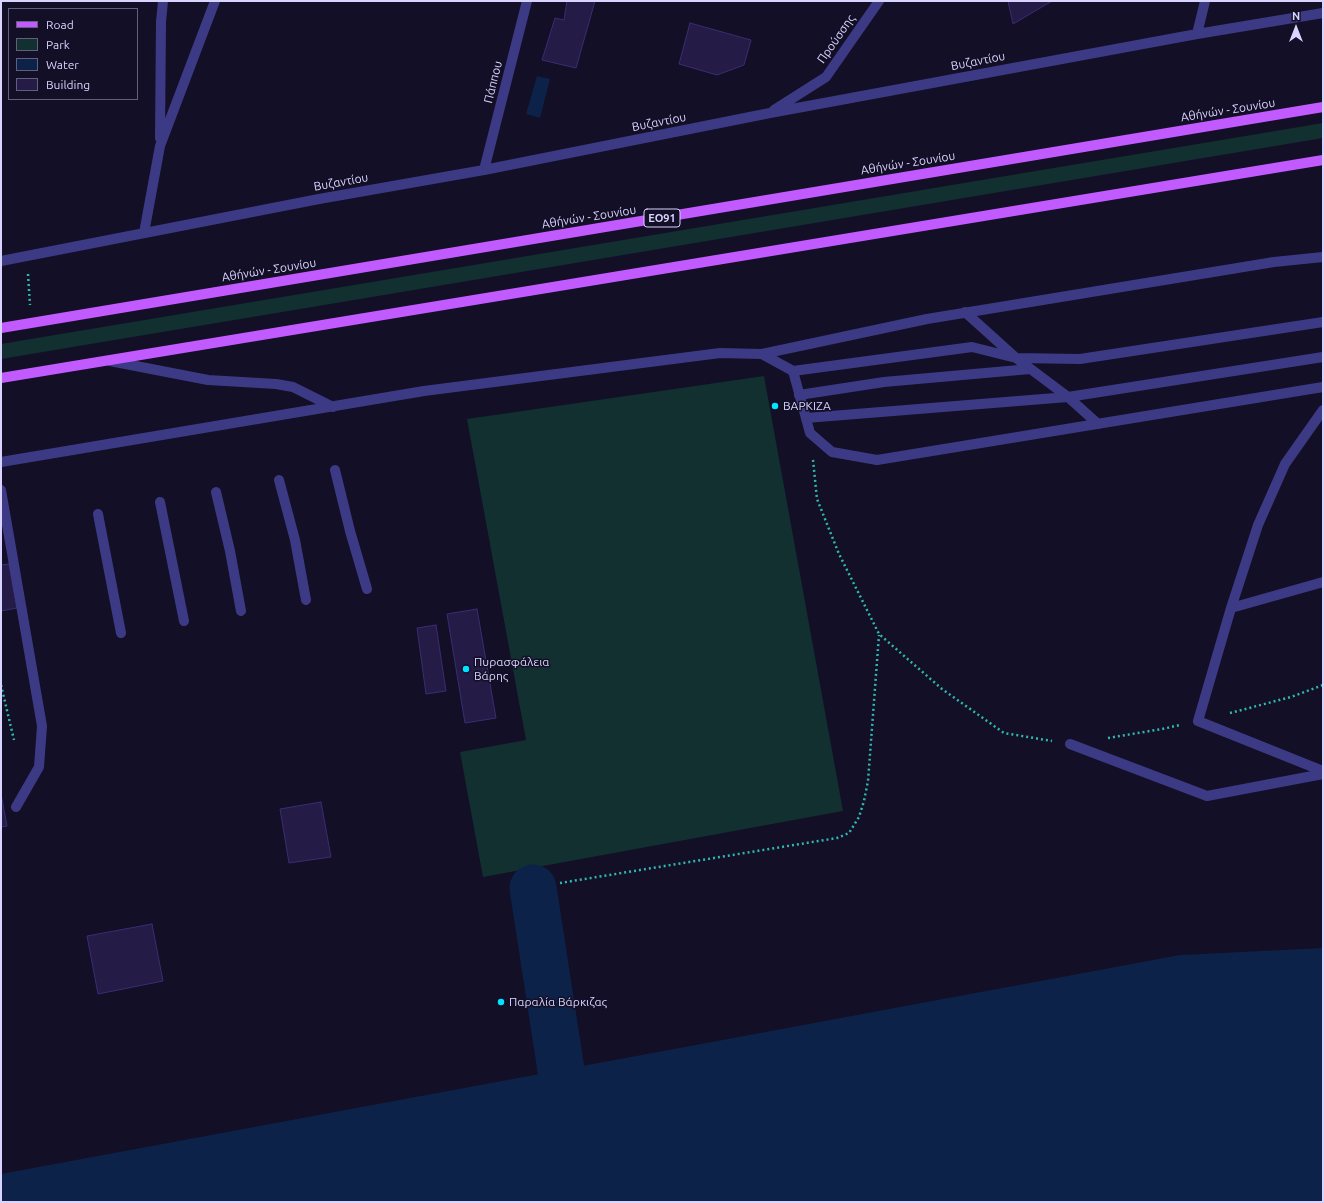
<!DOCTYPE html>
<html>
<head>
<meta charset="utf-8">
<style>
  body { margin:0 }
  #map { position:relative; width:1324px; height:1203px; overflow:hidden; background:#130f26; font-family:Ubuntu,sans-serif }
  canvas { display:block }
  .frame { position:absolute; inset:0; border:2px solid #d9d4ff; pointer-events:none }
  .legend { position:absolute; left:8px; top:8px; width:130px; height:92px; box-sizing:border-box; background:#130f26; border:1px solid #625e7d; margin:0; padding:5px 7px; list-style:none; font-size:12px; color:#d9d4ff }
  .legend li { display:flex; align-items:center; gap:8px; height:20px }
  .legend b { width:20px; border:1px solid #625e7d }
  .north { position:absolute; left:1276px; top:8px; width:40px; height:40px; -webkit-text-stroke:3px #130f26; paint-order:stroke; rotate:0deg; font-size:11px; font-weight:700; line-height:16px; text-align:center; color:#d9d4ff }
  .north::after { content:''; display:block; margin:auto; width:14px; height:18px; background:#d9d4ff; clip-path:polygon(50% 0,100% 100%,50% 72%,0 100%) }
</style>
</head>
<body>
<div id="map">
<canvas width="1324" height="1203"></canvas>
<div class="frame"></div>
<ul class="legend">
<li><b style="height:5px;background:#c25bff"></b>Road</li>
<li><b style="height:11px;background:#12302f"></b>Park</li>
<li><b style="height:11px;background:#0c2248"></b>Water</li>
<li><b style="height:11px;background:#241b47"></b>Building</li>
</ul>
<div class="north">N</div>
</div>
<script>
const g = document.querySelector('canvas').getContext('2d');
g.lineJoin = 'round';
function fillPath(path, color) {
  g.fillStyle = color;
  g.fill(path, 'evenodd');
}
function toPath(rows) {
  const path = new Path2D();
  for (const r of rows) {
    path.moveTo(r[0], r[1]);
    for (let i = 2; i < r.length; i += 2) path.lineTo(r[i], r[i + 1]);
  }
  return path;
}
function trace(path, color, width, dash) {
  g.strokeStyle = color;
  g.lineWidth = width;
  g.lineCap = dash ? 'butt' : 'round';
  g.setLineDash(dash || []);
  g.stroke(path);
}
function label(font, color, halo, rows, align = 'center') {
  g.font = font + ' Ubuntu,sans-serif';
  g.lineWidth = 3;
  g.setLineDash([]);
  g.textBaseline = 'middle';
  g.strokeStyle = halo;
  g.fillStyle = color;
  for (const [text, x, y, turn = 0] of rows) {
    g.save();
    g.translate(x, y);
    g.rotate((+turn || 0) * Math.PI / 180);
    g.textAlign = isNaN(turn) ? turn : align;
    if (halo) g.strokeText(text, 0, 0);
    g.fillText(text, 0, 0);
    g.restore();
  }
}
const green = toPath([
  [1323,123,1323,138,1,359,1,344],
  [764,376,843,811,483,877,460,752,526,740,467,419]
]);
const water = toPath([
  [537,76,550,79,540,118,526,114],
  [1323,948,1323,1202,1,1202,1,1174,1180,955]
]);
const river = toPath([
  [533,888,561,1070]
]);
const building = toPath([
  [567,1,595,1,576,68,542,60,555,18,564,20,567,1],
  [1008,1,1052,1,1013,24,1008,1],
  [690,23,751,40,744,65,717,75,679,64,690,23],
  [9,564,17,608,1,611,1,565,9,564],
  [477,609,496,718,465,723,447,614,477,609],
  [436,625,446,691,426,694,417,628,436,625],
  [1,794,7,826,1,827,1,794],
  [321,802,331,857,289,863,280,809,321,802],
  [152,924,163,981,98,994,87,936,152,924]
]);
const path = toPath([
  [28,274,30,305],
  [813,460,817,499,839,554,879,634,942,689,1004,733,1052,741],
  [1,685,14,740],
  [1230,713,1291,697,1323,685],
  [1108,738,1162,729,1180,725],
  [560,883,837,838,849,833,859,817,864,801,868,781,879,635]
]);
const lane = toPath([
  [965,312,1016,358,1068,397,1098,424],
  [762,354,927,319,1274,262,1323,257],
  [793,371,972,347,1016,358,1080,359,1323,322],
  [799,395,884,382,1030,369],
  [1323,410,1285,464,1258,525,1231,608,1198,721,1323,771],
  [806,418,1068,397,1323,357],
  [335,470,350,531,367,589],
  [279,480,295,540,306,600],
  [1,490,42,726,39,767,16,807],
  [216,492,230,551,241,611],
  [160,502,184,621],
  [98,514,121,633],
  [1231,608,1323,582],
  [1070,744,1207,796,1323,774]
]);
const street = toPath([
  [1197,34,1205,1],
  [774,110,826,77,879,1],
  [160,138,161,22,163,1],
  [484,170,527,1],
  [144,233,160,146,215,1],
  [1,261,319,199,484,170,770,113,1197,34,1323,13],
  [110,361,208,380,276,384,293,387,333,407],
  [1,462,424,391,720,353,762,354,793,371,810,433,832,452,877,460,1323,387]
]);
const primary = toPath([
  [1,328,1323,107],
  [1,378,1323,160]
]);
const markers = [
  [775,406,4,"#00e5ff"],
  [466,669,4,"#00e5ff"],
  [501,1002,4,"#00e5ff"]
];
const shields = [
  [662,218,36]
];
const shieldNames = [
  ["ΕΟ91",662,218]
];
const streetNames = [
  ["Προύσσης",836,39,-55],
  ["Βυζαντίου",978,61,-11],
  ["Πάππου",493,82,-76],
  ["Αθήνών - Σουνίου",1228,110,-9],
  ["Βυζαντίου",659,122,-11],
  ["Αθήνών - Σουνίου",908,163,-9],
  ["Βυζαντίου",341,182,-10],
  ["Αθήνών - Σουνίου",589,217,-9],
  ["Αθήνών - Σουνίου",269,270,-9]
];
const poiNames = [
  ["ΒΑΡΚΙΖΑ",783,406],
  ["Πυρασφάλεια",474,662],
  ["Βάρης",474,676],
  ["Παραλία Βάρκιζας",509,1002]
];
fillPath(green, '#12302f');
fillPath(water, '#0c2248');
trace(river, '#0c2248', 47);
fillPath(building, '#241b47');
trace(building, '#3b2d73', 1);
trace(path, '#2fb8b0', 2.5, [2, 3]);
trace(lane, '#3d3a85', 10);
trace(street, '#3d3a85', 10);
trace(primary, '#c25bff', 10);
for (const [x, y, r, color] of markers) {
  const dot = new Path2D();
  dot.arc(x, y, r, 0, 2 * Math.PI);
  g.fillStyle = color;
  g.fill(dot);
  trace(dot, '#130f26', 1.5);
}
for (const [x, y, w] of shields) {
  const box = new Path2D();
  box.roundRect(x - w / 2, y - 9, w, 18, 3);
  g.fillStyle = '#130f26';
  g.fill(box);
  trace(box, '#d9d4ff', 1);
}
label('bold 11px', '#d9d4ff', null, shieldNames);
label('12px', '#d9d4ff', '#130f26', streetNames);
label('12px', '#d9d4ff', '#130f26', poiNames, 'left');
</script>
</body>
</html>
